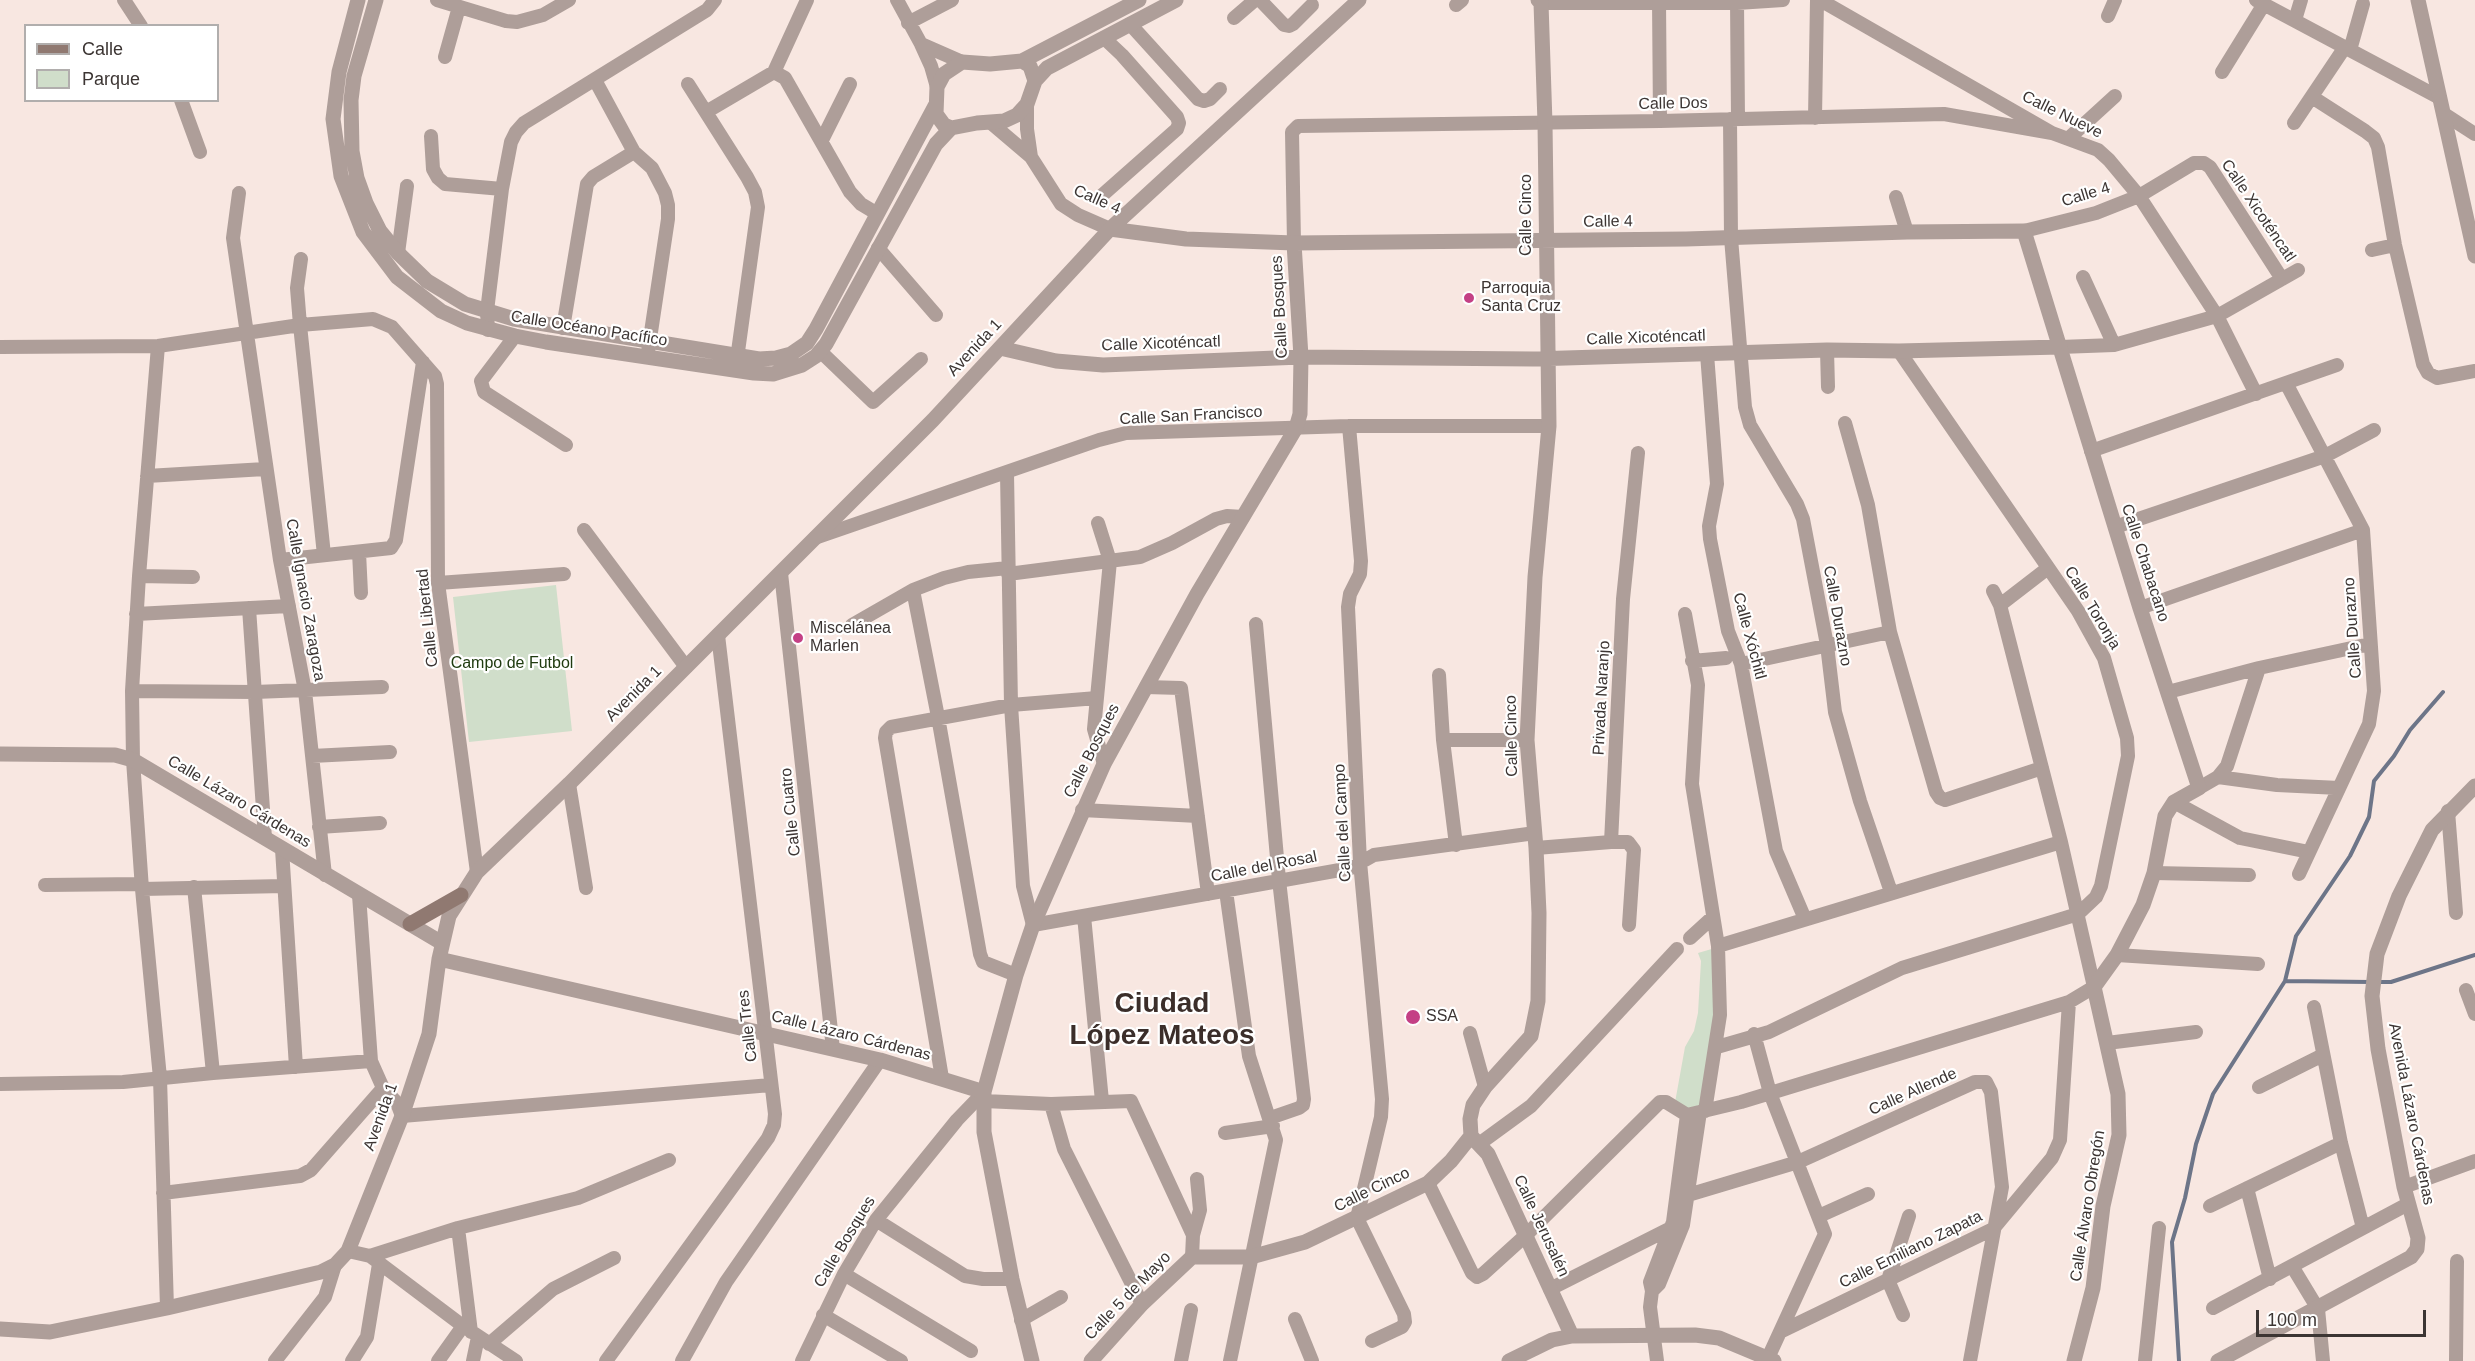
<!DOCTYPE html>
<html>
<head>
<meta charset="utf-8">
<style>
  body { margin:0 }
  #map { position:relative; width:2475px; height:1361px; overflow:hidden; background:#f8e7e1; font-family:Helvetica,sans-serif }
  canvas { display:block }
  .legend { position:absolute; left:24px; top:24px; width:195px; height:78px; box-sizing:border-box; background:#fff; border:2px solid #b1aead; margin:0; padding:8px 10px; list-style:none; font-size:18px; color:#3c3533 }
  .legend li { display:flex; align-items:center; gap:12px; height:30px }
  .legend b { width:30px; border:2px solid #b1aead }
  .scale { position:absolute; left:2256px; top:1310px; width:170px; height:27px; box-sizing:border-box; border:3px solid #3c3533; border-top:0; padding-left:8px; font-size:18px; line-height:21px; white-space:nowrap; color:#3c3533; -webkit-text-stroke:4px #fff; paint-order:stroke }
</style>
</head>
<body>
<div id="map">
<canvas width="2475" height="1361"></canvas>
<ul class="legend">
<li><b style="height:8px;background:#907971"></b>Calle</li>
<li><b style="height:16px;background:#d0deca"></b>Parque</li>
</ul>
<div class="scale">100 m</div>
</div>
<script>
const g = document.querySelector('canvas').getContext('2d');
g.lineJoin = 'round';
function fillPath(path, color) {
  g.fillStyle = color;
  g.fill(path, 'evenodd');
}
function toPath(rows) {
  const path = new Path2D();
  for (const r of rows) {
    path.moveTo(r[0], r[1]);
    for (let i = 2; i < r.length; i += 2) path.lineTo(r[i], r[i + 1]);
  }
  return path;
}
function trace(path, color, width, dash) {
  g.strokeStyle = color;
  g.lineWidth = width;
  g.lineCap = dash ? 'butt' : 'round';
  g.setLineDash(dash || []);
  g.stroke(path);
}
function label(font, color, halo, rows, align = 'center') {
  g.font = font + ' Helvetica,sans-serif';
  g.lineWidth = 4.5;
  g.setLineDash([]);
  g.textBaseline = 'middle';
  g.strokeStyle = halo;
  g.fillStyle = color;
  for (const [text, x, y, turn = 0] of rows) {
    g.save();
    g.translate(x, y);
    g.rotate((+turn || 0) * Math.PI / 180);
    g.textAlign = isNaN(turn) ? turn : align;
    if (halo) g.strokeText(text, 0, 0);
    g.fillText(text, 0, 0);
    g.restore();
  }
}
const green = toPath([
  [556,585,572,731,469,742,453,597],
  [1715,948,1719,1015,1704,1111,1674,1108,1685,1047,1694,1031,1698,1013,1701,961,1698,953]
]);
const stream = toPath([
  [2285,981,2370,982],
  [2378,982,2391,982,2475,955],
  [2179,1361,2172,1242,2185,1198,2196,1144,2213,1094,2285,981,2296,936,2350,856,2369,817,2374,781,2394,756,2410,730,2443,692]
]);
const minor = toPath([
  [124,0,141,26],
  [437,0,506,21,517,22,543,15,569,0],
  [897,0,921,44,931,66,937,87],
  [1260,0,1284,25,1289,26,1293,24,1312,5],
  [1659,0,1660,121],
  [1737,0,1738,119],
  [1820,0,2052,133,2098,150,2109,160,2139,196,2217,316,2256,394],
  [2256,0,2440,98],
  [1541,3,1737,3,1783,0],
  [1456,5,1462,0],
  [2108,16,2115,0],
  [1234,18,1255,0],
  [2295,20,2301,0],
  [908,23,952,0],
  [1130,24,1198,99,1204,101,1210,99,1220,89],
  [921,44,962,62],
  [2350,50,2363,4],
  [445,57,459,7],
  [774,72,785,78,850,192,861,204,876,213],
  [774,72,807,0],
  [2222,72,2264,4],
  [595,80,634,152,652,168,665,193,668,205,668,219,648,352],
  [688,84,747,177,755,192,758,207,736,366],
  [2312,97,2365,131,2374,138,2378,147,2395,245,2423,364,2428,373,2437,378,2475,371],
  [181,100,200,152],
  [1027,104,1027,129,1031,157],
  [706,112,774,72],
  [2444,114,2475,134],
  [1815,118,1817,0],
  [1730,119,1731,238,1745,407,1750,425,1797,504,1803,519,1827,645,1835,712,1860,801,1891,892],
  [991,123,1031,157,1061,204,1078,215,1110,229],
  [2294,123,2345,47],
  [431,136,433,169,438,178,445,184,502,189],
  [2069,138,2115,96],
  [822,140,850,84],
  [239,193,233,238,280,560,305,691,325,875],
  [1896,197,1907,232],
  [1099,198,1177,129,1179,123,1177,117,1122,55,1104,38],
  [2024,231,2096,213,2139,196,2194,163,2204,163,2210,167,2282,279],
  [1294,243,1292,132,1298,126,1660,121,1944,114,2052,133],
  [878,248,936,315],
  [2372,250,2395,245],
  [398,253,407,186],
  [301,259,297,288,300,325,324,555],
  [2083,277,2114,345],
  [563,328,587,184,593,177,634,152],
  [488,330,487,311,502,189,511,142,516,132,524,123,707,10,715,0],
  [515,336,481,381,484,392,566,445],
  [158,346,139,576,132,691,133,760,142,889,160,1078,167,1308],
  [0,347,158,346,300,325,373,319,392,327,435,376,437,384,438,583,477,872],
  [2060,347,2114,345,2217,316,2298,270],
  [1827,350,1828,387],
  [820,351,873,402,921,359],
  [1707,354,1717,484,1709,526,1710,539,1728,631,1741,664,1776,851,1805,919],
  [2286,383,2363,530,2374,691,2369,724,2299,874],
  [1845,423,1868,505,1890,632,1936,792,1940,798,1945,800,2042,768],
  [1349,426,1361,561,1360,574,1350,594,1348,607,1360,862,1382,1099,1381,1117,1357,1218,1404,1314,1405,1322,1402,1327,1372,1341],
  [2091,451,2337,365],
  [1007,473,1011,705,1023,886,1033,925,1351,868,1374,855,1535,833],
  [147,476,265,469],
  [1098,523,1110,561,1094,729,1104,764],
  [2115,527,2325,456,2374,430],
  [584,530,686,667],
  [815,538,1099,440,1126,433,1349,426,1549,426],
  [359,552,361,593],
  [280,560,391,548,396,540,423,362],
  [781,573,833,1049],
  [1008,574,1140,557,1172,543,1216,519,1227,516,1243,517],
  [139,576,193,577],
  [438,583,564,574],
  [913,590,938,717,980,954,983,962,1016,975],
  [2000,605,2048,568],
  [249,608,265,838],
  [2140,608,2363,530],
  [136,614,289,606],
  [1685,614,1698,685,1692,784,1718,946,1720,1015,1705,1111],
  [1256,624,1279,880,1304,1099,1303,1105,1299,1108,1270,1118],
  [852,625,913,590,944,578,968,572,1008,568],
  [1692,661,1726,658],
  [1741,664,1890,632],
  [1439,675,1443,740,1456,845],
  [1146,687,1181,688,1208,894],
  [132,691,255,692,382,687],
  [2168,692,2259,668,2370,644],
  [1443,740,1527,740],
  [312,756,390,752],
  [2218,777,2277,785,2339,788],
  [569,784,586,888],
  [2199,788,2218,777,2227,766,2259,668],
  [2174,802,2240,838,2309,852],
  [1082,810,1198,816],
  [2448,811,2456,913],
  [319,827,380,823],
  [1536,848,1611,842],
  [282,849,296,1067],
  [2154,873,2249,875],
  [45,885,142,884],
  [194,887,213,1073],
  [142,889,284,886],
  [1226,891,1249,1056,1276,1140,1230,1361],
  [359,895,371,1061,383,1088,397,1103,402,1116,771,1085],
  [1084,916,1102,1101],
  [1629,925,1634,850,1628,842,1611,842,1623,599,1638,453],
  [1690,938,1713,917],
  [1718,946,2061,842],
  [2117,955,2258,964],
  [2466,990,2475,1014],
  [2314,1007,2341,1143,2363,1228],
  [1470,1033,1485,1087],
  [1754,1034,1770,1093,1825,1234,1768,1358],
  [2107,1043,2196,1032],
  [1717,1047,1769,1032,1902,968,2078,914,2096,897,2101,886,2128,756,2127,738,2104,658,2078,611,1899,351],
  [942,1078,885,738,886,732,891,727,1011,705,1097,698],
  [0,1084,123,1082,213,1073,371,1061],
  [2259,1087,2323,1055],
  [984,1101,1051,1104,1131,1101,1193,1235,1192,1257],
  [1051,1104,1064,1149,1142,1304],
  [1687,1115,1741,1102,2069,1002,2094,987,2061,842,2000,605,1993,591],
  [1225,1133,1273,1126],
  [1479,1144,1531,1106,1677,949],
  [1428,1183,1472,1273,1477,1277,1483,1274,1525,1236,1660,1102,1666,1102,1687,1115],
  [2404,1187,2475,1161],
  [2247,1188,2270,1279],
  [163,1193,300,1176,311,1170,383,1088],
  [1688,1195,1798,1162,1975,1082,1986,1082,1991,1092,2002,1187,1970,1361],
  [2210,1206,2341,1143],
  [1819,1216,1868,1194],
  [876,1220,965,1276,983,1279,1012,1279],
  [458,1228,471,1332],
  [1193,1235,1200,1210,1197,1179],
  [348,1251,370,1256,463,1326,516,1361],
  [370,1256,458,1228,578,1198,669,1160],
  [2292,1266,2318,1309,2323,1361],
  [844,1274,971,1351],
  [1550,1289,1671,1228,1674,1229],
  [1652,1291,1659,1284,1683,1225,1700,1112],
  [2213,1308,2408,1204],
  [823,1315,901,1361],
  [1903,1315,1888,1280,1909,1216],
  [1295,1319,1312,1361],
  [1021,1320,1061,1297],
  [1780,1332,1993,1229,2052,1158,2060,1140,2069,1002],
  [489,1344,553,1289,614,1258],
  [275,1361,325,1297,335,1265],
  [352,1361,367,1337,379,1264],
  [438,1361,463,1326],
  [473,1361,478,1337],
  [606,1361,768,1138,774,1125,775,1114,718,635],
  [682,1361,726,1282,880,1060],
  [802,1361,844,1274,876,1220,957,1120,984,1092],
  [1181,1361,1191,1310],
  [1657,1361,1650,1307,1652,1291,1650,1282,1673,1222,1687,1115],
  [2145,1361,2159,1228],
  [2456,1361,2457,1261]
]);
const tertiary = toPath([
  [358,0,339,72,333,119,341,176,363,232,397,277,441,311,467,323,515,336,546,342,754,373,773,374,802,365,816,356,826,344,936,144,951,128],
  [376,0,354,76,351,100,352,151,357,178,366,203,380,231,398,253,427,281,465,304,514,319,759,359,776,358,791,354,807,343,816,329,935,106],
  [2418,0,2475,256],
  [1022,61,1139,0],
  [1035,81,1030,66,1022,61,990,64,962,62,944,74,937,87,936,114,944,125,951,128,977,123,1004,121,1017,115,1027,104,1035,81,1047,68,1176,0],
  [1110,229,1186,239,1294,243,1686,239,1907,232,2024,231,2140,608,2199,788,2174,802,2165,816,2154,873,2143,905,2117,955,2094,987,2118,1094,2119,1135,2103,1206,2093,1288,2074,1361],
  [1000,348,1056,361,1103,365,1301,357,1533,359,1827,350,1899,351,2060,347],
  [0,754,115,755,133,760,442,943],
  [439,959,880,1060,984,1092],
  [1471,1136,1488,1154,1572,1336],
  [0,1329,50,1332,167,1308,321,1272,335,1265,348,1251,402,1116,429,1034,439,959,449,916,477,872,569,784,933,420,1110,229,1359,0],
  [1032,1361,1012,1279,984,1132,984,1092,1016,975,1033,925,1104,764,1197,594,1296,428,1300,414,1301,357,1294,243],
  [1091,1361,1142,1304,1192,1257,1251,1257,1305,1242,1428,1183,1451,1161,1471,1136,1470,1119,1473,1105,1485,1087,1531,1036,1538,1001,1539,913,1536,848,1527,740,1535,577,1549,426,1545,123,1541,3,1538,0],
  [1509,1361,1552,1340,1572,1336,1695,1335,1719,1338,1774,1361],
  [2218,1361,2411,1257,2417,1249,2418,1238,2404,1187,2378,1049,2372,996,2377,954,2399,896,2432,830,2475,786]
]);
const secondary = toPath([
  [410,924,461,895]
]);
const markers = [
  [1469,298,6,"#c44085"],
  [798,638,6,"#c44085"],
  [1413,1017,8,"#c44085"]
];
const streetNames = [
  ["Calle Dos",1673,104,-1],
  ["Calle Nueve",2062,115,26],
  ["Calle 4",2086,195,-17],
  ["Calle 4",1097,200,24],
  ["Calle Xicoténcatl",2258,211,56],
  ["Calle Cinco",1527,215,-90],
  ["Calle 4",1608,222,-1],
  ["Calle Bosques",1280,307,-93],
  ["Calle Océano Pacífico",589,329,9],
  ["Calle Xicoténcatl",1646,338,-2],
  ["Calle Xicoténcatl",1161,344,-2],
  ["Avenida 1",975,348,-47],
  ["Calle San Francisco",1191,416,-3],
  ["Calle Chabacano",2145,563,72],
  ["Calle Ignacio Zaragoza",305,600,80],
  ["Calle Toronja",2092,608,59],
  ["Calle Durazno",1837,616,80],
  ["Calle Libertad",428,618,-96],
  ["Calle Durazno",2353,628,-94],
  ["Calle Xóchitl",1749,636,75],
  ["Avenida 1",634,694,-45],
  ["Privada Naranjo",1602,698,-87],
  ["Calle Cinco",1512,736,-91],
  ["Calle Bosques",1092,751,-63],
  ["Calle Lázaro Cárdenas",239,802,31],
  ["Calle Cuatro",791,812,-96],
  ["Calle del Campo",1343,823,-93],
  ["Calle del Rosal",1264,867,-11],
  ["Calle Tres",748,1026,-97],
  ["Calle Lázaro Cárdenas",851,1036,14],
  ["Calle Allende",1913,1092,-24],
  ["Avenida Lázaro Cárdenas",2411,1114,79],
  ["Avenida 1",381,1117,-70],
  ["Calle Cinco",1372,1190,-26],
  ["Calle Álvaro Obregón",2088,1206,-81],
  ["Calle Jerusalén",1541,1226,65],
  ["Calle Bosques",845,1242,-59],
  ["Calle Emiliano Zapata",1911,1250,-26],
  ["Calle 5 de Mayo",1128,1296,-46]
];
const poiNames = [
  ["Parroquia",1481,289],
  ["Santa Cruz",1481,307],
  ["Miscelánea",810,629],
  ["Marlen",810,647],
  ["SSA",1426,1017]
];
const parkNames = [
  ["Campo de Futbol",512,664]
];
const townNames = [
  ["Ciudad",1162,1004],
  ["López Mateos",1162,1036]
];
fillPath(green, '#d0deca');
trace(stream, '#6d7588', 4);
trace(minor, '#ae9e99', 14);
trace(tertiary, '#ae9e99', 15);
trace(secondary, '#907971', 15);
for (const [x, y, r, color] of markers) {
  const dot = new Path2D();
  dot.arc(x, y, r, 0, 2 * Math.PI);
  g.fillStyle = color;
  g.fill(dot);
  trace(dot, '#fff', 2);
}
label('16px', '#3c3533', '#fff', streetNames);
label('16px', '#3c3533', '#fff', poiNames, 'left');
label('16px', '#203b10', '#fff', parkNames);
label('bold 28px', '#3b2e2a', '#fff', townNames);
</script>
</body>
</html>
